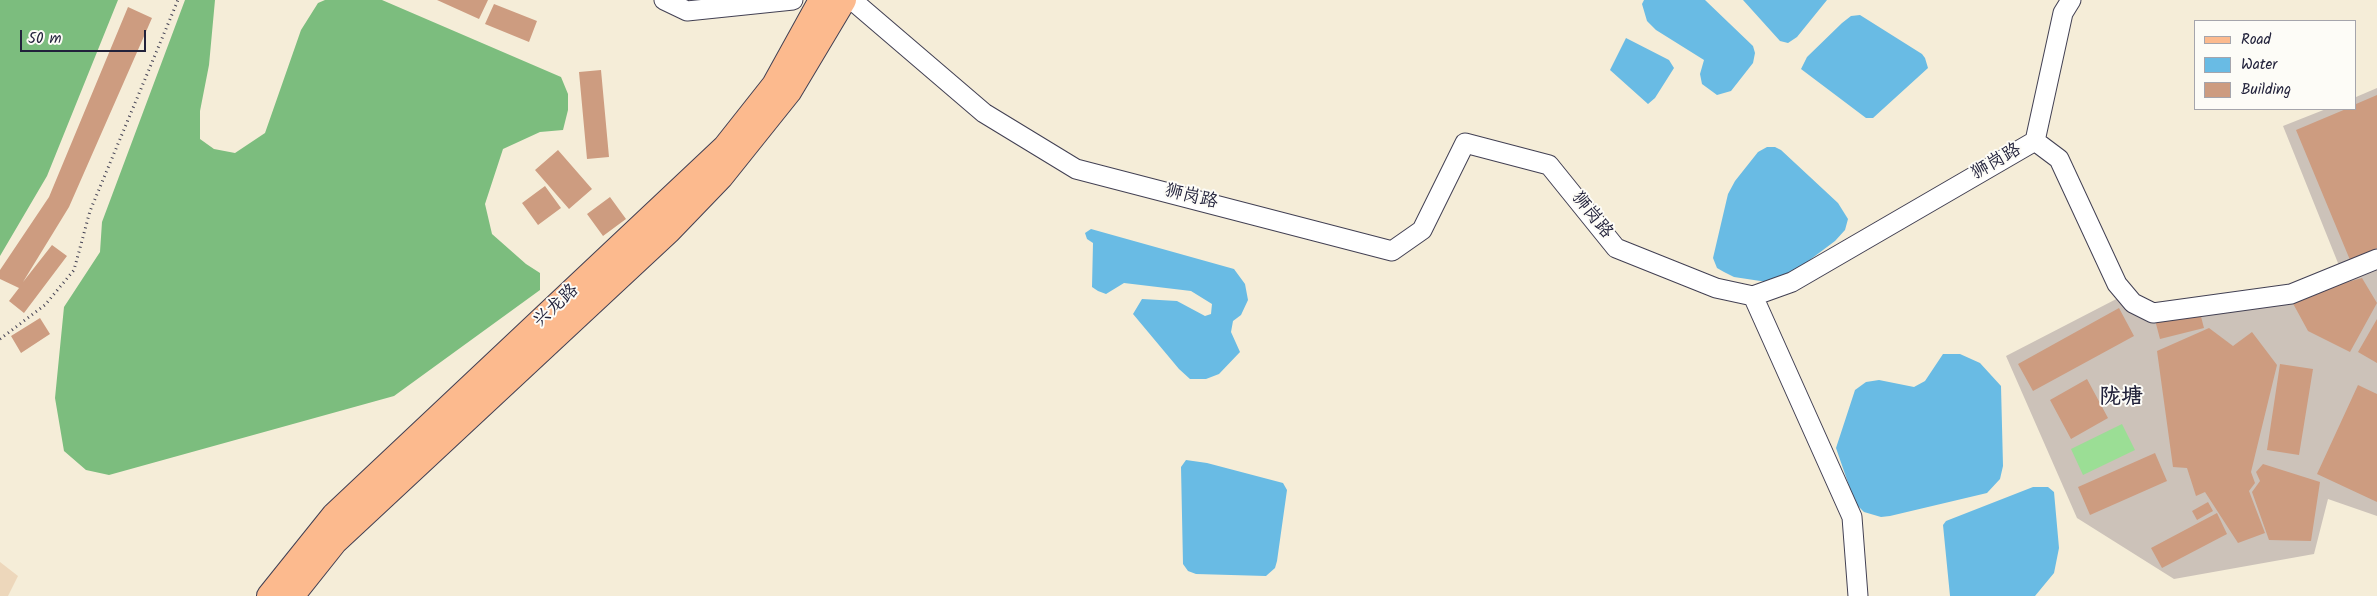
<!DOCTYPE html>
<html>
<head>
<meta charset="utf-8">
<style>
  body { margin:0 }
  #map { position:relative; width:2377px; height:596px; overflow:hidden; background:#f5edd8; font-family:Kalam,sans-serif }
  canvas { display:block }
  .legend { position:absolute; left:2194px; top:20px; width:162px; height:90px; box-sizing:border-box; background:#fdfcf7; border:1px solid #a5a5ac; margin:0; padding:6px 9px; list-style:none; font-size:15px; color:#22223b }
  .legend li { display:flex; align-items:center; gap:10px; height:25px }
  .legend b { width:25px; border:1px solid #a5a5ac }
  .scale { position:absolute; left:20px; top:30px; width:126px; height:22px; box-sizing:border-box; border:2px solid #22223b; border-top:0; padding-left:6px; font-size:15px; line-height:18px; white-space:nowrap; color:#22223b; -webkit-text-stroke:4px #fdfcf7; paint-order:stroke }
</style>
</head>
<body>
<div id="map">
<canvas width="2377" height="596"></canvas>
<ul class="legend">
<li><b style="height:6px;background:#fcba8e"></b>Road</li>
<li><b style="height:14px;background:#69bbe4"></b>Water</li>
<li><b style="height:14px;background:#cd9c80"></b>Building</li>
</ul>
<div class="scale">50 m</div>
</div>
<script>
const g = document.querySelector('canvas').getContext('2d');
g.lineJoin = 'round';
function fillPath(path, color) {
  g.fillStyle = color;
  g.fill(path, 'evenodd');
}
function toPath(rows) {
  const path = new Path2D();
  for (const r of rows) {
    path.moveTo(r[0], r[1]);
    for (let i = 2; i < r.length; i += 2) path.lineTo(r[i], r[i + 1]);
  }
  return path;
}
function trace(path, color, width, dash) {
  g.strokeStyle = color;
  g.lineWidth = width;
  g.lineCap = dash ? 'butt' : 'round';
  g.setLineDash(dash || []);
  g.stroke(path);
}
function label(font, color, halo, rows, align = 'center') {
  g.font = font + ' Kalam,"LXGW WenKai TC",sans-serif';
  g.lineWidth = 4;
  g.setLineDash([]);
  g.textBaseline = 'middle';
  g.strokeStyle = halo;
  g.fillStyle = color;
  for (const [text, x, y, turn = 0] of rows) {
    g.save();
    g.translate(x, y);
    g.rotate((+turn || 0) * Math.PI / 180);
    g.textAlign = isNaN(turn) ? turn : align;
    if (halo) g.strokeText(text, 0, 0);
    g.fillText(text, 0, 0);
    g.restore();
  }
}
const built = toPath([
  [0,562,18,576,8,596,0,596]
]);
const industrial = toPath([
  [2377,88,2377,516,2328,499,2314,554,2174,579,2077,518,2006,356,2126,294,2153,313,2291,294,2342,273,2283,126,2326,109,2356,109,2356,97]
]);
const green = toPath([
  [2122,424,2135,450,2083,475,2071,449]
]);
const forest = toPath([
  [0,0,118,0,47,176,0,256],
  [185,0,215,0,209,65,200,111,200,139,214,149,235,153,265,133,301,30,318,3,325,0,382,0,561,77,568,94,568,110,563,130,540,132,503,149,485,204,492,234,526,264,540,273,540,290,394,396,109,475,86,470,64,451,55,398,64,307,100,252,102,222]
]);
const water = toPath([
  [1644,0,1705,0,1753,46,1755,53,1753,63,1731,91,1717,95,1702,84,1700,74,1704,60,1656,30,1647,21,1642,4],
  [1743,0,1827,0,1797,37,1788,43,1780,41],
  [1860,15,1922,54,1925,58,1928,68,1873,118,1866,118,1801,69,1807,57,1842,23,1851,16],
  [1626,38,1669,60,1674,68,1655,98,1648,104,1610,70],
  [1767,147,1775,147,1781,150,1838,203,1848,219,1845,230,1835,241,1795,271,1767,282,1734,277,1724,272,1717,268,1713,258,1728,194,1735,181,1758,152],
  [1091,229,1234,269,1245,284,1248,300,1241,315,1233,321,1231,332,1240,352,1219,374,1206,379,1190,379,1179,369,1133,314,1142,299,1177,301,1205,316,1211,314,1212,304,1191,291,1124,283,1106,294,1098,291,1092,287,1093,243,1087,239,1085,233],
  [1943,354,1960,354,1980,363,2001,386,2003,466,2000,479,1987,493,1890,516,1881,517,1864,512,1855,503,1836,448,1855,390,1866,382,1879,380,1914,387,1925,381],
  [1186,460,1207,463,1283,483,1287,490,1277,561,1275,568,1266,576,1196,574,1188,571,1183,564,1181,467],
  [2033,487,2048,487,2054,492,2059,548,2054,573,2035,596,1950,596,1943,525,1946,521]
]);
const building = toPath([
  [437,0,488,0,479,19],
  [494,4,537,21,529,42,485,24],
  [128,7,152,18,69,207,23,282,52,245,67,256,24,313,9,301,19,288,0,279,0,270,49,197],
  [601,70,609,157,587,159,579,72],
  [2377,95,2377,248,2350,260,2296,130,2346,109,2356,109,2356,104],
  [558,150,592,189,569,209,535,170],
  [545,186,561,208,538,225,522,203],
  [610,197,626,219,603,236,587,214],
  [2362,278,2377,303,2350,352,2308,331,2290,298],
  [2119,308,2134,336,2033,391,2018,364],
  [2199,309,2204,328,2160,339,2155,320],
  [40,318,50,334,21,353,11,336],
  [2377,319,2377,363,2358,352],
  [2209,328,2233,346,2252,332,2277,365,2251,472,2255,483,2249,491,2265,533,2238,543,2205,492,2196,496,2187,468,2173,467,2157,351],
  [2280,364,2313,369,2299,455,2267,450],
  [2087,379,2108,418,2071,439,2050,400],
  [2358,385,2377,394,2377,502,2317,474],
  [2155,453,2167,481,2090,515,2078,487],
  [2263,464,2320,482,2311,541,2269,540,2252,492,2260,481,2256,472],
  [2208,502,2213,511,2197,520,2192,511],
  [2217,513,2227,534,2162,568,2151,548]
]);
const path = toPath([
  [0,339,45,305,74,270,90,211,178,0]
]);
const minor = toPath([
  [664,0,687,11,793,0],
  [852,0,984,113,1076,169,1392,251,1422,230,1465,143,1549,165,1616,248,1716,288,1753,296,1792,282,2035,141,2059,159,2117,284,2133,303,2153,313,2291,294,2377,259],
  [2035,141,2063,13,2071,0],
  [1753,296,1852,517,1858,596]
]);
const major = toPath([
  [269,596,334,515,725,147,774,85,821,0],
  [292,596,335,542,669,231,721,177,789,92,844,0]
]);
const streetNames = [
  ["狮岗路",1997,163,-30],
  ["狮岗路",1191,198,14],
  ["狮岗路",1591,216,51],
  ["兴龙路",557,307,-43]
];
const districtNames = [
  ["陇塘",2121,399]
];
fillPath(built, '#edd7bb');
fillPath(industrial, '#ccc2b9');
fillPath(green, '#9bde95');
fillPath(forest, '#7cbd7e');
fillPath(water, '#69bbe4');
fillPath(building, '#cd9c80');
trace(minor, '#424053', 21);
trace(major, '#424053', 26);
trace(path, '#424053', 3, [1, 4]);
trace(minor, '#fff', 19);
trace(major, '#fcba8e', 24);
label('18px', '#22223b', '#fdfcf7', streetNames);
label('bold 22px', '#22223b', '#fdfcf7', districtNames);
</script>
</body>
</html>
